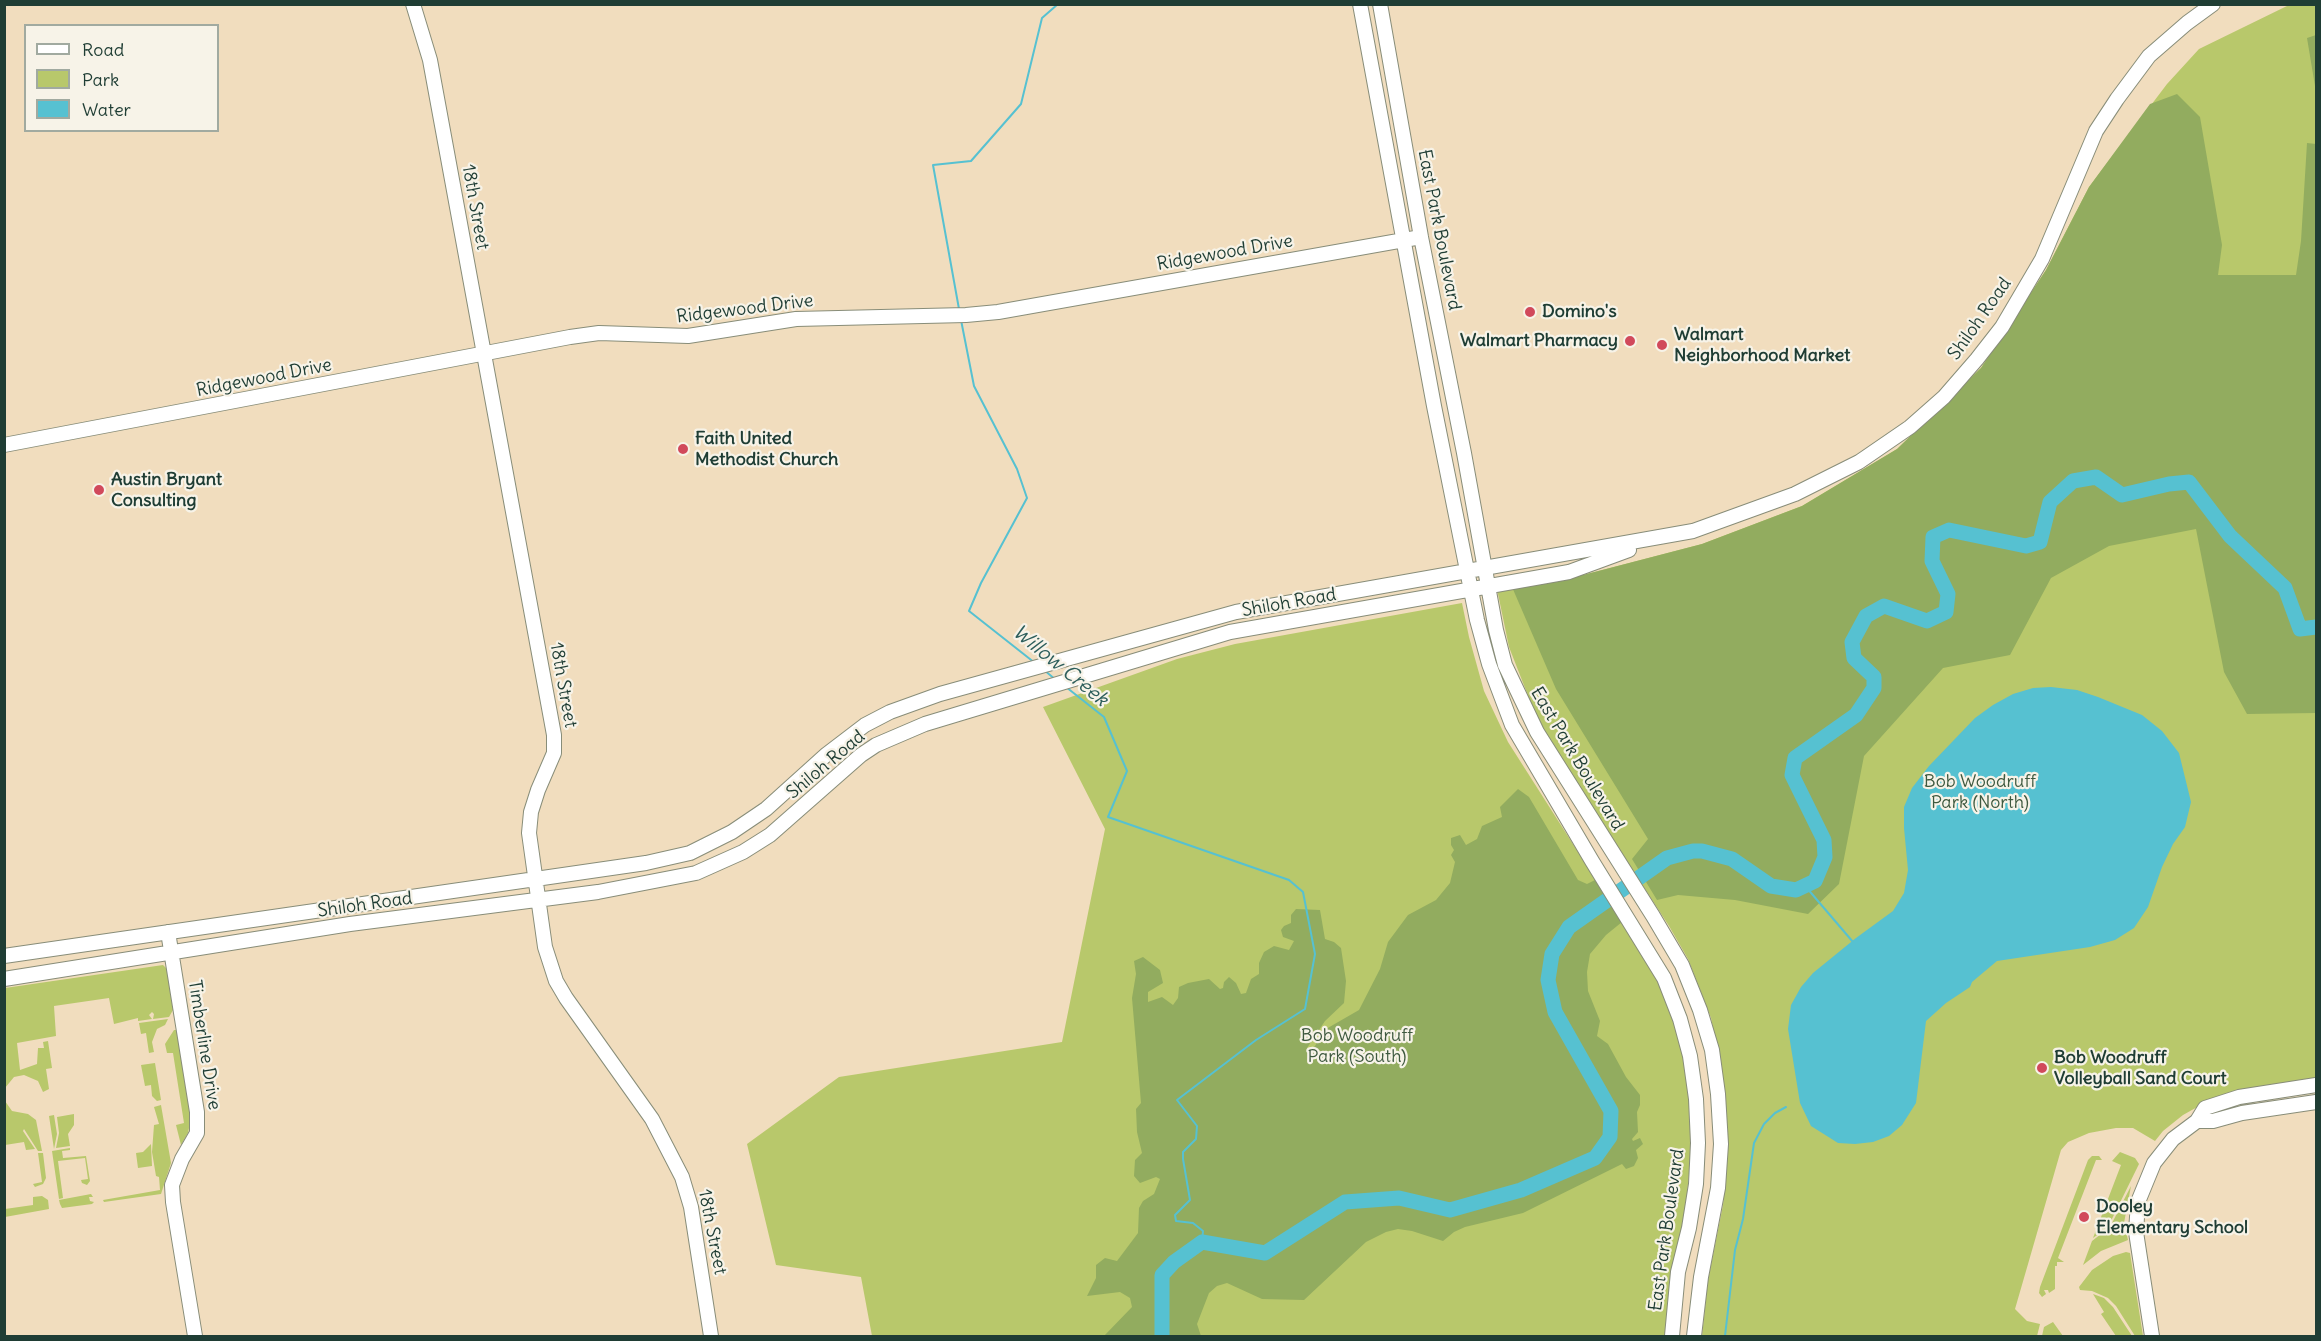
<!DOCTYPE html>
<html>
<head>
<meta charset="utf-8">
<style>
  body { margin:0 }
  #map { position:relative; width:2321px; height:1341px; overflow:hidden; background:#f1ddbe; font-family:Delius,sans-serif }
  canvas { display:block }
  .frame { position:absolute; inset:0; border:6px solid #1f3d34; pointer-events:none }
  .legend { position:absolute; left:24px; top:24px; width:195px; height:108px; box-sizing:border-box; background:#f7f3e8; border:2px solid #a1aaa0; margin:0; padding:8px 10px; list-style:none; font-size:18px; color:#1f3d34 }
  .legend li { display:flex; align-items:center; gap:12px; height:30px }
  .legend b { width:30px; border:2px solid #a1aaa0 }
</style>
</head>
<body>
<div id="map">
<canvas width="2321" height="1341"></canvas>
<div class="frame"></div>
<ul class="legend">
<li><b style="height:8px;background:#fff"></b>Road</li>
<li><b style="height:16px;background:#b8c86b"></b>Park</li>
<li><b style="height:16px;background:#56c1d1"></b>Water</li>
</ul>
</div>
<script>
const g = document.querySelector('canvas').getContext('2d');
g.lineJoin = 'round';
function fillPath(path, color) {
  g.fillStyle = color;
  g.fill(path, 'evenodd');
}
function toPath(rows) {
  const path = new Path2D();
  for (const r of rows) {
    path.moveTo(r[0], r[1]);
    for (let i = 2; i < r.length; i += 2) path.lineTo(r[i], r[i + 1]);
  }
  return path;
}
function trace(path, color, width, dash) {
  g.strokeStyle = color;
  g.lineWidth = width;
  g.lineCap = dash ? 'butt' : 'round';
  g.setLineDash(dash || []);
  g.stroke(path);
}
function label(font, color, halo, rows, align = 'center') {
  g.font = font + ' Delius,sans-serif';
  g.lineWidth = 4.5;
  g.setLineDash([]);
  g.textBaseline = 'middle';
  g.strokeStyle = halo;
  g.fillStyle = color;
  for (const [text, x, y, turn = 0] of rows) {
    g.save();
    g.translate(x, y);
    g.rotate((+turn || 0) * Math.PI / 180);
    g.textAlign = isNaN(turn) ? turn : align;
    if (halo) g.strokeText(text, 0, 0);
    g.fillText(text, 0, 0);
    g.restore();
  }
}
const green = toPath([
  [2289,5,2316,5,2316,1080,2208,1101,2183,1115,2163,1131,2155,1141,2133,1128,2116,1128,2089,1133,2068,1142,2061,1150,2015,1309,2027,1321,2040,1324,2037,1336,1702,1336,1708,1280,1723,1205,1728,1149,1723,1078,1711,1018,1688,959,1669,926,1551,744,1536,716,1509,647,1497,589,1583,575,1702,544,1802,506,1897,449,1981,368,2046,270,2089,187,2167,84,2199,49],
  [1462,603,1469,637,1484,691,1508,742,1629,932,1656,978,1673,1018,1684,1061,1690,1103,1692,1142,1684,1226,1674,1264,1668,1299,1666,1336,872,1336,861,1277,776,1265,747,1144,839,1077,1062,1042,1105,829,1043,707,1177,659,1235,644],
  [163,965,167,969,173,1010,169,1017,153,1019,154,1014,152,1012,149,1015,152,1019,138,1021,138,1018,114,1024,109,998,54,1006,56,1036,17,1043,20,1070,37,1064,38,1048,44,1048,43,1042,48,1041,52,1068,46,1069,49,1089,43,1092,38,1081,24,1075,14,1077,5,1088,5,988],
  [168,1019,165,1025,157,1029,152,1042,154,1052,149,1053,146,1033,141,1034,139,1023],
  [174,1030,177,1030,178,1033,191,1118,188,1133,181,1145,176,1125,184,1123,173,1053,167,1053,165,1044],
  [155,1063,161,1100,157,1101,152,1096,151,1085,145,1086,141,1065],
  [5,1101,12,1111,28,1114,36,1120,42,1151,38,1151,24,1129,23,1131,35,1149,26,1150,24,1142,5,1145],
  [161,1105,171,1163,161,1194,104,1202,103,1200,160,1190,159,1177,156,1176,152,1152,154,1125,159,1124,154,1107],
  [74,1114,74,1125,68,1134,70,1146,56,1148,59,1133,57,1117],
  [54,1115,57,1134,54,1149,49,1116],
  [151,1144,152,1166,138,1168,136,1153,143,1152],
  [70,1148,70,1150,62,1151,63,1158,86,1156,90,1181,87,1185,82,1183,81,1180,88,1179,85,1158,58,1161,63,1198,59,1199,52,1151],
  [2120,1152,2135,1158,2139,1164,2108,1227,2093,1238,2121,1165,2112,1161],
  [38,1153,43,1153,46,1178,43,1184,35,1187,33,1184,42,1182],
  [2092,1156,2099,1156,2102,1160,2096,1160,2058,1258,2064,1262,2057,1262,2057,1266,2055,1266,2055,1289,2049,1293,2048,1290,2044,1290,2046,1294,2042,1297,2039,1293,2040,1287,2088,1160],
  [2131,1186,2124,1223,2128,1240,2101,1251,2083,1265,2092,1241,2110,1227],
  [91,1194,93,1197,89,1197,90,1201,94,1202,92,1204,62,1208,60,1204,59,1200],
  [42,1196,48,1200,49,1209,5,1217,5,1209,33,1205,33,1197],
  [2126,1252,2130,1253,2143,1336,2135,1336,2116,1306,2108,1298,2092,1291,2080,1290,2079,1287,2092,1270,2113,1256],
  [2093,1294,2104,1298,2113,1307,2132,1336,2116,1336,2101,1314,2104,1312],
  [2053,1322,2063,1336,2042,1336,2044,1327]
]);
const forest = toPath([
  [2316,35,2316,85,2315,86,2307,38],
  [2177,94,2200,117,2222,245,2218,275,2296,275,2301,241,2307,143,2316,144,2316,713,2247,714,2224,672,2196,529,2109,546,2051,578,2010,655,1943,668,1864,756,1839,884,1808,914,1735,900,1678,895,1657,900,1632,859,1648,839,1556,689,1512,587,1583,575,1702,544,1802,506,1897,449,1981,368,2046,270,2089,187,2150,104],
  [1518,789,1529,797,1578,880,1587,884,1595,880,1622,922,1606,935,1590,954,1587,972,1588,991,1600,1021,1597,1036,1608,1044,1626,1077,1640,1095,1640,1105,1637,1112,1638,1132,1632,1139,1633,1141,1640,1138,1643,1144,1636,1150,1638,1158,1634,1166,1626,1169,1622,1164,1523,1213,1465,1227,1454,1232,1443,1241,1412,1231,1398,1229,1386,1232,1366,1242,1304,1300,1262,1299,1227,1283,1217,1286,1209,1293,1197,1324,1201,1336,1104,1336,1132,1307,1130,1298,1120,1292,1087,1296,1096,1278,1096,1265,1105,1258,1117,1261,1138,1233,1139,1208,1143,1201,1154,1194,1160,1179,1156,1177,1140,1183,1134,1176,1135,1160,1142,1153,1137,1132,1136,1109,1141,1103,1132,998,1136,974,1134,961,1143,957,1160,970,1163,983,1148,992,1148,1002,1162,997,1173,1005,1178,998,1179,987,1188,983,1209,979,1220,989,1223,988,1224,982,1229,977,1236,983,1241,994,1246,993,1251,979,1259,974,1259,963,1264,952,1274,946,1289,950,1294,941,1283,937,1281,930,1284,926,1291,923,1291,915,1296,909,1320,910,1325,939,1334,942,1341,948,1346,981,1344,1003,1325,1021,1307,1048,1311,1052,1326,1029,1359,1010,1380,969,1388,942,1408,915,1436,900,1450,883,1455,862,1451,855,1454,850,1451,845,1451,838,1460,835,1466,845,1477,839,1482,826,1502,817,1500,807]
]);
const water = toPath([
  [2051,687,2077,690,2098,697,2142,715,2162,731,2179,753,2191,802,2185,827,2173,844,2162,867,2148,907,2134,928,2115,940,2090,947,1997,961,1972,982,1970,987,1946,1003,1926,1021,1916,1103,1902,1125,1889,1136,1873,1142,1855,1144,1838,1143,1811,1126,1800,1103,1788,1029,1791,1005,1801,987,1813,973,1856,938,1893,911,1904,893,1908,870,1904,828,1904,807,1912,788,1929,766,1975,718,1993,705,2013,694,2033,688]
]);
const stream = toPath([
  [959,309,933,165,971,161,1021,104,1042,18,1058,4],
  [961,320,974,386,1017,469,1027,498,981,583,969,611,1035,663],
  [1044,670,1056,680],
  [1066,687,1104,717,1127,771,1108,817,1289,880,1303,892,1315,954,1305,1009,1256,1040,1177,1100,1197,1126,1196,1139,1183,1152,1183,1159,1190,1200,1175,1215,1176,1221,1193,1223,1203,1231,1202,1242],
  [1806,887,1853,942],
  [1725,1336,1735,1250,1743,1219,1754,1143,1764,1124,1775,1113,1786,1107]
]);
const river = toPath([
  [1162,1336,1162,1275,1174,1262,1202,1242,1265,1253,1345,1202,1399,1198,1450,1210,1521,1190,1595,1158,1610,1137,1611,1111,1555,1012,1548,980,1552,954,1569,927,1667,858,1693,851,1702,851,1732,859,1771,886,1796,890,1815,881,1825,857,1824,840,1792,775,1795,758,1856,715,1874,688,1874,677,1854,658,1852,642,1866,616,1884,606,1927,621,1946,612,1948,594,1932,561,1933,537,1949,530,2026,546,2040,542,2050,502,2073,481,2096,477,2122,495,2169,484,2189,482,2230,536,2285,588,2300,629,2316,627]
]);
const secondary = toPath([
  [413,4,430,60,554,735,554,753,538,790,531,812,529,833,545,947,556,981,566,998,652,1119,682,1177,691,1207,711,1336],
  [1360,4,1434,406,1477,620,1489,664,1512,725,1592,861,1664,978,1680,1019,1690,1056,1696,1099,1698,1143,1696,1184,1689,1228,1678,1272,1672,1336],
  [1380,4,1421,237,1464,453,1496,630,1505,665,1537,732,1653,916,1682,965,1700,1010,1712,1050,1718,1094,1721,1144,1718,1188,1701,1277,1694,1336],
  [4,445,570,337,599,333,688,336,796,319,966,315,998,312,1421,237],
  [168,932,197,1112,197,1133,182,1159,172,1185,173,1202,195,1336],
  [4,956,646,863,690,853,732,832,766,809,827,754,865,725,890,712,940,694,1236,612,1693,531,1795,494,1859,462,1910,427,1944,397,1977,359,2002,327,2042,259,2096,131,2117,99,2149,56,2187,23,2213,4],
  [4,979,350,924,598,892,696,873,743,852,770,835,861,755,876,745,925,724,1230,632,1569,572,1629,550],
  [2197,1121,2213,1121,2242,1113,2316,1102],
  [2152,1336,2136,1232,2138,1202,2154,1163,2173,1139,2197,1121,2205,1108,2239,1097,2316,1085]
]);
const markers = [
  [1530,312,6,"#d1495b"],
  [1630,341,6,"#d1495b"],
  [1662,345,6,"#d1495b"],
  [683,449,6,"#d1495b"],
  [99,490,6,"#d1495b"],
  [2042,1068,6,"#d1495b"],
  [2084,1217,6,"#d1495b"]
];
const streetNames = [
  ["18th Street",475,207,80],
  ["East Park Boulevard",1439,230,79],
  ["Ridgewood Drive",1225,253,-10],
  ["Ridgewood Drive",745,309,-7],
  ["Shiloh Road",1980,319,-55],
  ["Ridgewood Drive",264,378,-11],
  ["Shiloh Road",1289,603,-10],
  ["18th Street",563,685,80],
  ["East Park Boulevard",1577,759,59],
  ["Shiloh Road",826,765,-40],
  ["Shiloh Road",365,905,-8],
  ["Timberline Drive",204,1045,81],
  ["East Park Boulevard",1667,1230,-82],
  ["18th Street",712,1232,79]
];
const poiNames = [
  ["Domino's",1542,312],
  ["Walmart",1674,335],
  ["Neighborhood Market",1674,356],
  ["Walmart Pharmacy",1618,341,"right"],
  ["Faith United",695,439],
  ["Methodist Church",695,460],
  ["Austin Bryant",111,480],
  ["Consulting",111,501],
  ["Bob Woodruff",2054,1058],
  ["Volleyball Sand Court",2054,1079],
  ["Dooley",2096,1207],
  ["Elementary School",2096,1228]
];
const parkNames = [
  ["Bob Woodruff",1980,782],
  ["Park (North)",1980,803],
  ["Bob Woodruff",1357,1036],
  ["Park (South)",1357,1057]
];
const waterNames = [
  ["Willow Creek",1060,666,39]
];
fillPath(green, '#b8c86b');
fillPath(forest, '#92ac5f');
fillPath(water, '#56c1d1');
trace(stream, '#56c1d1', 2);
trace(river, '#56c1d1', 15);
trace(secondary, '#888d79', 16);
trace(secondary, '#fff', 14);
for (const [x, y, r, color] of markers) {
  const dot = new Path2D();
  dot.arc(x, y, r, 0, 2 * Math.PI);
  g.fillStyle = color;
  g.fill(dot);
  trace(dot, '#f7f3e8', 2);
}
label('18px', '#1f3d34', '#f7f3e8', streetNames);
label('bold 18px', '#1f3d34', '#f7f3e8', poiNames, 'left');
label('18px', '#3e593f', '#f7f3e8', parkNames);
label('italic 20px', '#2d5e5b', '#f7f3e8', waterNames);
</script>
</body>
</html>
